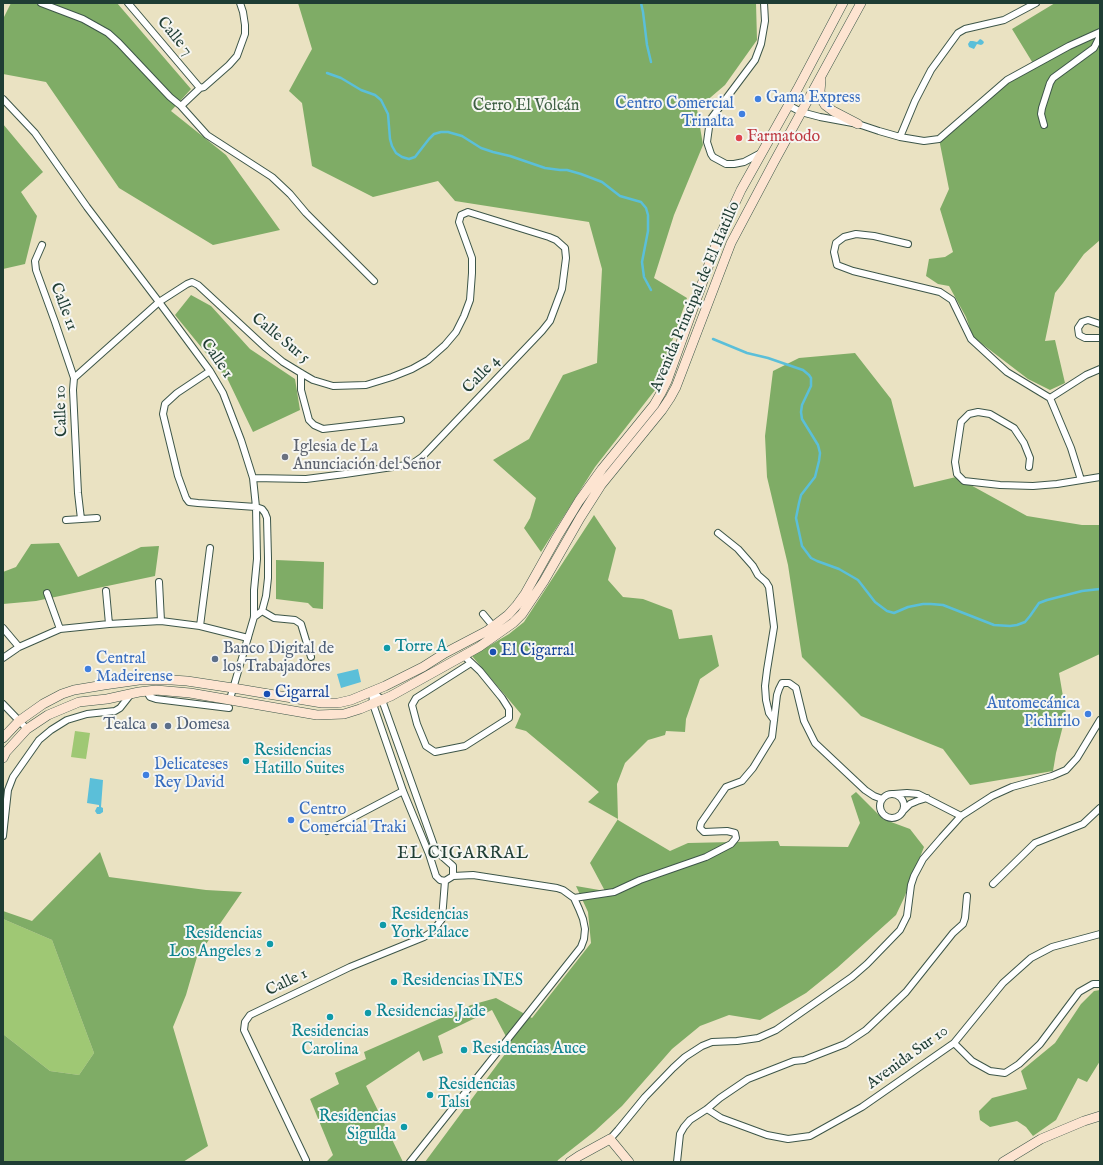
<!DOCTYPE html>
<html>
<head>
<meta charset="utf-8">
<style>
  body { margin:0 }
  #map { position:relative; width:1103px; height:1165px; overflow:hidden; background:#eae2c2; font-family:"IM FELL English",serif }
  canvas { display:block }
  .frame { position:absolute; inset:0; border:4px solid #1f3d34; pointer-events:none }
</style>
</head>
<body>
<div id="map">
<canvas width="1103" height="1165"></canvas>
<div class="frame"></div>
</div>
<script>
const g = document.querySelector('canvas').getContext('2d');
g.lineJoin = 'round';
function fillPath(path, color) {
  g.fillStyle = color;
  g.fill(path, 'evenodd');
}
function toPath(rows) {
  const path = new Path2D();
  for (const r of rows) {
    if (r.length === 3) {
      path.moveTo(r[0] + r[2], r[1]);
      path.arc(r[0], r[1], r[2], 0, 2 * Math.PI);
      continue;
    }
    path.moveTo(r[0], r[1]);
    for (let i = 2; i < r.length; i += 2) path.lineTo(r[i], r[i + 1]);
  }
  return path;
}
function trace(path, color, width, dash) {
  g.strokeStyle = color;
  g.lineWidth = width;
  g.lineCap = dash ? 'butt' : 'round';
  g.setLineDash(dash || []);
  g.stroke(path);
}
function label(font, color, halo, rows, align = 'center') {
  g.font = font + ' "IM FELL English",serif';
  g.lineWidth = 4;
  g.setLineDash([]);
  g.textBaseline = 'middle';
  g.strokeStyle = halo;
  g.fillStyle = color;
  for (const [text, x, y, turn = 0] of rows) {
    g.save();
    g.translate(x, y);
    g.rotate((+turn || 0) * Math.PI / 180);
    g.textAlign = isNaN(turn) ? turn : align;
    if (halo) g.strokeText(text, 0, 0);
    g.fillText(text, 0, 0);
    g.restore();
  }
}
const green = toPath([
  [75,731,90,733,86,759,71,757],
  [3,919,52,940,94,1053,79,1075,50,1071,3,1034]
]);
const forest = toPath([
  [11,3,117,3,191,89,171,111,226,155,280,230,213,245,119,188,46,82,3,74,3,19],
  [298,3,756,3,757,40,725,85,697,109,703,145,674,215,654,278,687,298,655,390,595,467,541,552,524,528,530,518,536,498,493,460,529,439,563,375,597,363,602,269,589,222,455,201,438,181,373,197,312,166,302,103,289,91,312,49],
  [1055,3,1100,3,1100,240,1084,254,1063,283,1055,293,1045,341,1055,340,1065,383,1050,390,1028,379,973,337,966,317,949,286,938,284,926,276,929,259,945,257,953,252,940,209,949,189,939,139,1001,85,1034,65,1012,29],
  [3,124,43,172,21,192,37,216,25,264,3,269],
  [191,295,211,306,250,349,295,379,300,410,253,432,228,380,175,315],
  [855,353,891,399,914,487,956,477,1027,516,1082,525,1100,525,1100,654,1059,673,1066,714,1056,753,1053,771,970,785,943,749,861,716,802,657,788,565,767,477,765,436,773,371,799,358],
  [594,515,616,548,608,580,623,597,643,599,672,610,679,639,712,635,719,666,700,679,686,719,685,732,666,731,665,735,648,740,625,763,617,784,618,820,670,851,688,843,778,841,780,846,848,847,860,823,851,796,856,792,883,819,910,829,924,847,904,898,896,915,837,968,806,993,760,1020,729,1015,700,1026,672,1049,622,1106,595,1131,558,1160,557,1162,425,1162,511,1046,492,1010,438,1036,443,1053,423,1061,419,1051,366,1086,403,1162,326,1162,333,1155,310,1099,339,1084,335,1073,366,1059,364,1052,471,1005,496,998,532,1018,591,943,588,912,576,886,605,891,590,863,618,819,588,802,599,792,526,731,515,728,521,714,472,656,509,634,524,622],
  [59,543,78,577,141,547,159,546,155,576,36,601,3,604,3,572,16,567,31,544],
  [276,560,324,562,323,609,313,608,308,603,276,599],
  [100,852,109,877,206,890,242,892,197,957,186,995,173,1027,208,1146,183,1162,3,1162,3,1034,50,1071,79,1075,94,1053,52,940,3,919,3,911,32,921],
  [1100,990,1100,1061,1087,1082,1078,1078,1056,1120,1033,1136,1026,1127,1017,1121,990,1127,980,1120,979,1111,992,1098,1027,1089,1021,1071,1055,1043,1081,1004,1094,991]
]);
const water = toPath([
  [980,39,982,40,984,42,983,44,981,45,977,44,974,49,969,47,968,44,970,41,973,41,977,42],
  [358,669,361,682,341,688,337,674],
  [90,778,103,780,101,807,103,808,103,812,100,814,97,814,95,811,97,807,99,807,99,805,87,803]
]);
const stream = toPath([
  [641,3,643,12,647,45,651,62],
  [327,73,341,78,361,90,375,95,381,100,388,114,390,139,392,146,396,153,402,157,409,159,415,157,429,139,434,134,441,132,448,132,462,136,481,148,493,152,510,156,545,168,560,170,567,170,581,174,602,182,620,196,641,202,646,208,648,215,648,231,642,262,644,277,651,290],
  [713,339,747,353,768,358,797,368,803,370,809,375,811,378,811,386,802,405,801,412,802,419,818,445,820,453,819,461,815,477,801,495,799,503,796,518,802,546,811,558,817,561,839,569,858,580,875,602,887,611,894,613,908,607,923,604,931,604,943,605,994,625,1010,626,1017,625,1025,622,1030,616,1039,603,1047,600,1082,591,1100,589]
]);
const minor = toPath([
  [41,3,83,19,108,33,119,43,170,97,181,106,207,135,272,177,290,194,306,213,374,281],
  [128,3,200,88],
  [3,99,35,133,87,207,159,302,210,371,223,393,241,440,253,478,256,507,257,559,254,590,254,617,230,699],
  [788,105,801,112,820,117,858,124,879,131,900,137,924,141,939,139,1007,80,1069,46,1100,32],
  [181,106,200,88,204,87,229,65,237,56,245,34,245,25,243,12,240,3],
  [1044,125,1041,114,1042,108,1050,83,1053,78,1094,48,1100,36],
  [900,137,915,101,931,70,958,33,965,29,1004,20,1036,3],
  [761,153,744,162,734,164,726,164,713,157,711,154,707,142,710,120,755,60,761,44,765,21,764,3],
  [908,244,874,236,856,234,844,237,836,243,834,252,837,265,853,271,940,292,952,300,971,339,1007,372,1050,398,1071,448,1081,480],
  [42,245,35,261,36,270,55,322,74,378,73,390,78,493,81,519],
  [1100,324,1088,320,1082,322,1078,328,1079,335,1085,338,1100,338],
  [210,371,177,393,165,404,163,414,178,476,186,498,189,502,198,503,256,507,262,509,265,513,267,518,268,558,268,578,266,596,262,611,254,617],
  [301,373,301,390,309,420,314,425,323,429,401,420],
  [74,378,159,302,187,284,192,282,198,285,266,348,283,362,301,373,313,380,333,386,366,385,392,377,412,369,428,360,445,345,456,332,464,316,470,300,472,273,472,258,459,222,461,215,468,212,549,237,556,240,565,248,566,258,562,289,550,321,542,331,422,457,412,464,406,465,345,474,306,479,253,478],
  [1050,398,1086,375,1100,369],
  [1029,467,1030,458,1024,443,1014,428,990,414,978,412,969,414,961,422,955,462,957,474,964,481,1000,485,1033,486,1057,484,1100,477],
  [66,520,97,518],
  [718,533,738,549,753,566,758,575,766,582,769,587,774,627,767,670,765,686,766,700,769,713,774,720],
  [159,582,161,621],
  [106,591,109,624],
  [47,593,60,629],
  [262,611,274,618,295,620,301,624,311,657],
  [483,614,493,626],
  [200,626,210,548],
  [3,628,19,647],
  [463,655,480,671,502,698,509,709,509,718,465,746,435,752,426,746,417,724,412,705,416,698,471,663],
  [3,658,19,647,60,629,109,624,161,621,200,626,248,638],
  [372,691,382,700,436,851,453,866,453,876,445,881,440,880,436,876,429,854,403,791,373,704,372,691],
  [147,692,150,697,156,699,229,708],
  [3,704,27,729],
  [894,794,907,793,918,794,961,816],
  [892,806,12],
  [902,812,910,804,917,801,927,798],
  [327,831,403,791],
  [3,836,8,790,13,777,39,740,51,730,67,720,87,714,115,711,120,708,131,694],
  [993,884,1035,843,1083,824,1100,808],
  [574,898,614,892,640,880,706,857,731,844,736,838,735,833,727,831,704,832,700,828,701,823,726,787,742,781,753,768,772,737,777,695,779,689,782,683,789,683,796,688,804,721,815,743,865,790,874,796,882,799],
  [954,1043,972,1061,990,1071,1005,1073,1019,1064,1040,1044,1079,992,1093,984,1100,984],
  [707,1109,721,1118,767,1135,788,1139,810,1136,862,1107,954,1043,1003,983,1031,958,1052,947,1100,934],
  [610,1139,618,1130,645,1097,673,1068,685,1057,702,1046,712,1042,737,1041,758,1038,776,1030,852,977,867,964,900,930,907,916,911,885,914,876,923,859,942,837,961,816,992,796,1012,787,1052,776,1066,770,1077,758,1100,720],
  [306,1160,244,1030,245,1022,250,1015,350,967,424,937,433,931,442,919,445,881],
  [410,1162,581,947,584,939,585,929,583,919,579,909,574,898,563,890,557,888,473,875,453,876],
  [677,1162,680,1134,684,1127,690,1120,707,1109,720,1098,748,1079,794,1061,804,1060,845,1044,866,1030,906,992,953,933,963,924,965,918,967,896]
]);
const secondary = toPath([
  [821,80,820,91,822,100,825,105,833,111,858,124],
  [3,738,19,721,43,704,62,694,74,690,104,685,139,680,172,680,187,681,233,688,322,703,338,703,351,700,385,686,423,667,445,653,487,631,508,615,517,605,525,594,557,537,579,501,602,469,654,405,661,393,667,381,716,245,729,216,741,190,797,90,843,3],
  [3,758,6,752,27,729,48,715,79,702,107,699,139,692,156,690,190,693,317,715,344,714,360,709,391,696,479,647,513,623,522,614,544,581,580,518,601,485,662,410,670,398,676,387,731,243,774,162,861,3],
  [570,1162,579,1156,610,1139,629,1162],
  [1003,1162,1041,1139,1084,1121,1100,1116]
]);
const markers = [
  [758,99,4,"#3f7fe0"],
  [742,114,4,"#3f7fe0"],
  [739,138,4,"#e0444e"],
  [285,457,4,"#6b7280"],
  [387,648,4,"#0f9aa8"],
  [493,652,4,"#1a4fb4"],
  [215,659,4,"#5c6f8a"],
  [88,669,4,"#3f7fe0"],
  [267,694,4,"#1a4fb4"],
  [1088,714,4,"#3f7fe0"],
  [154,726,4,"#5c6f8a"],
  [168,726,4,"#5c6f8a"],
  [246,761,4,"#0f9aa8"],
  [146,775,4,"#3f7fe0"],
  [291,820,4,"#3f7fe0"],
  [383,925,4,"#0f9aa8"],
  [270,944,4,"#0f9aa8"],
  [394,982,4,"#0f9aa8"],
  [368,1013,4,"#0f9aa8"],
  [330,1017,4,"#0f9aa8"],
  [464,1050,4,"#0f9aa8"],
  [430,1095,4,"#0f9aa8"],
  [404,1127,4,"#0f9aa8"]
];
const streetNames = [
  ["Calle 7",174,37,50],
  ["Avenida Principal de El Hatillo",696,297,-67],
  ["Calle 11",63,307,69],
  ["Calle Sur 5",280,339,39],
  ["Calle 1",216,359,56],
  ["Calle 4",482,375,-46],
  ["Calle 10",62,411,-92],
  ["Calle 1",287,983,-26],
  ["Avenida Sur 10",908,1058,-36]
];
const shopNames = [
  ["Gama Express",766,99],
  ["Centro Comercial",734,105,"right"],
  ["Trinalta",734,123,"right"],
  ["Central",96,660],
  ["Madeirense",96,678],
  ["Automecánica",1080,705,"right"],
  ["Pichirilo",1080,723,"right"],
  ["Delicateses",154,766],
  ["Rey David",154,784],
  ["Centro",299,811],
  ["Comercial Traki",299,829]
];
const parkNames = [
  ["Cerro El Volcán",526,107]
];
const healthNames = [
  ["Farmatodo",747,138]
];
const worshipNames = [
  ["Iglesia de La",293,448],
  ["Anunciación del Señor",293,466]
];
const cultureNames = [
  ["Torre A",395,648],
  ["Residencias",254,752],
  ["Hatillo Suites",254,770],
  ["Residencias",391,916],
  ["York Palace",391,934],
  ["Residencias",262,935,"right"],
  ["Los Angeles 2",262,953,"right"],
  ["Residencias INES",402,982],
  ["Residencias Jade",376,1013],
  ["Residencias",330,1033,"center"],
  ["Carolina",330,1051,"center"],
  ["Residencias Auce",472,1050],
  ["Residencias",438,1086],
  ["Talsi",438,1104],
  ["Residencias",396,1118,"right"],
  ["Sigulda",396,1136,"right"]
];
const serviceNames = [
  ["Banco Digital de",223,650],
  ["los Trabajadores",223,668],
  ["Tealca",146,726,"right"],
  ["Domesa",176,726]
];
const transitNames = [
  ["El Cigarral",501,652],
  ["Cigarral",275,694]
];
const neighbourhoodNames = [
  ["EL CIGARRAL",463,855]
];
fillPath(green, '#9fc874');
fillPath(forest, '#7fac66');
fillPath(water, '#5bbfd9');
trace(stream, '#5bbfd9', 2.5);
trace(minor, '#3d5649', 8);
trace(secondary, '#3d5649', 10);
trace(minor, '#fff', 6);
trace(secondary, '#fde4d1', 9);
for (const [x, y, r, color] of markers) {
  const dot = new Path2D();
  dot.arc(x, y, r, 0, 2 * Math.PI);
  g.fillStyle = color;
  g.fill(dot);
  trace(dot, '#f6f6f2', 1.5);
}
label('16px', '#1f3d34', '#f6f6f2', streetNames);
label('16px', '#366cbe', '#f6f6f2', shopNames, 'left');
label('16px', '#3f6044', '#f6f6f2', parkNames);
label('16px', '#be3a42', '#f6f6f2', healthNames, 'left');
label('16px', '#5b616d', '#f6f6f2', worshipNames, 'left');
label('16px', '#0d838f', '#f6f6f2', cultureNames, 'left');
label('16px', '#4e5e75', '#f6f6f2', serviceNames, 'left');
label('16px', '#164399', '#f6f6f2', transitNames, 'left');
g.letterSpacing = '1px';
label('17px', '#1f3d34', '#f6f6f2', neighbourhoodNames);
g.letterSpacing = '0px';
</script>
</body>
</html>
